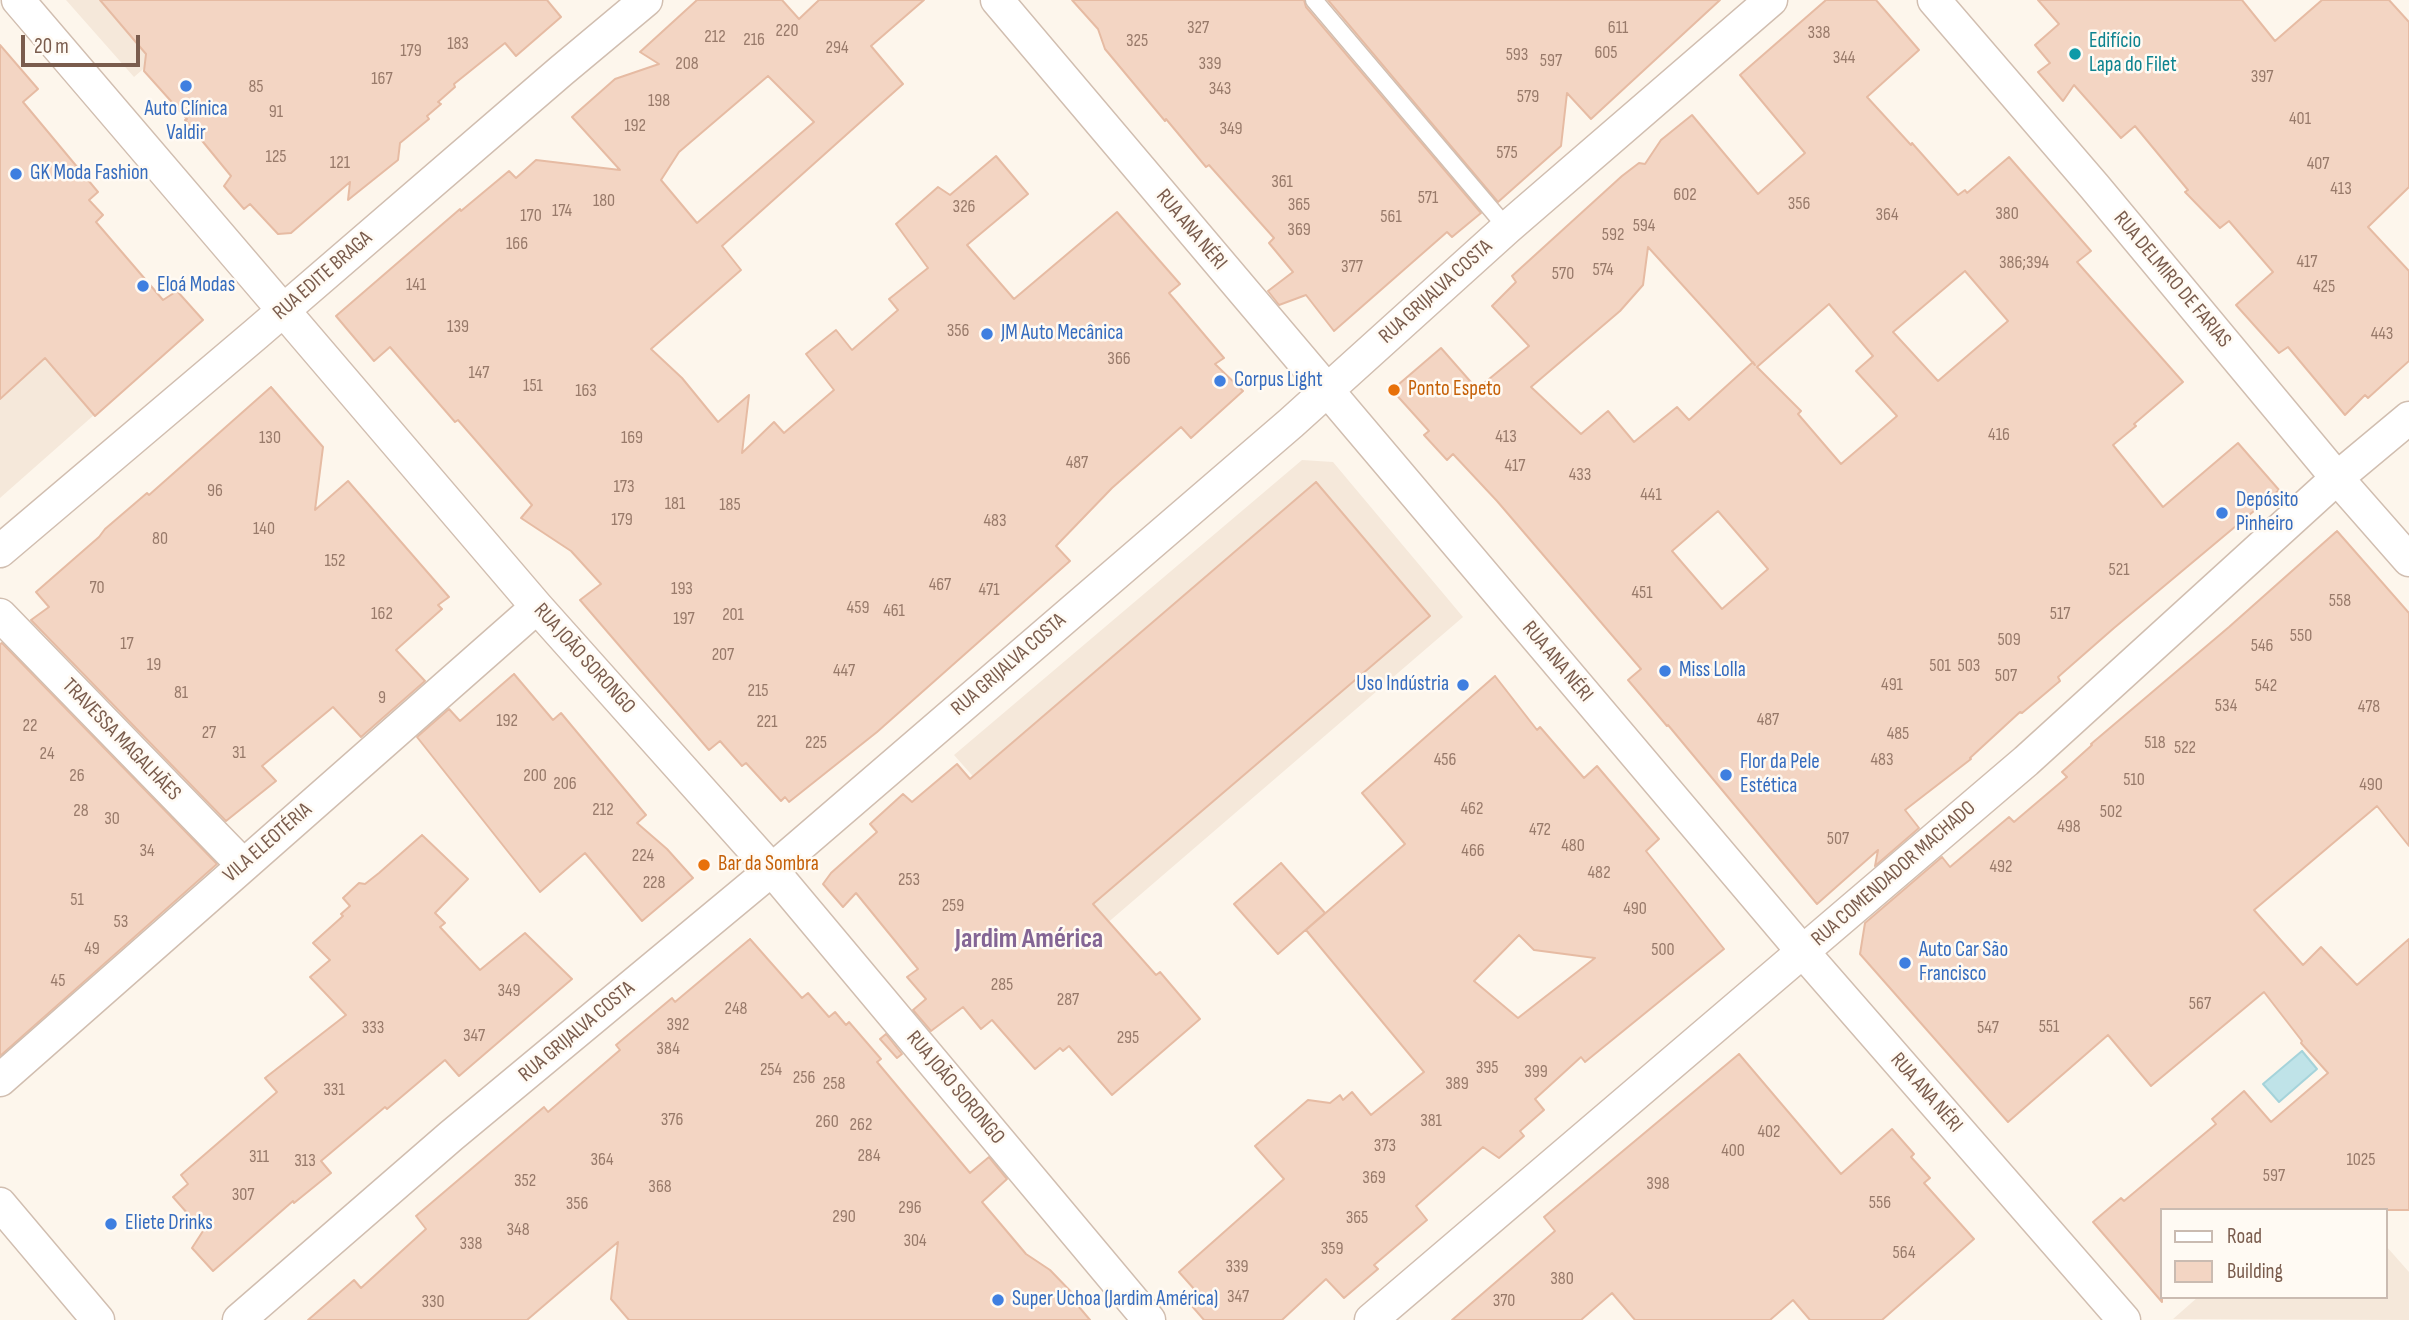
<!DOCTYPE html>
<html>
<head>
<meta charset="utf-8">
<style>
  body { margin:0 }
  #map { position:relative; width:2409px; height:1320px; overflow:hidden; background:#fdf6ec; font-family:"Sofia Sans Condensed",sans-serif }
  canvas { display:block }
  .legend { position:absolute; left:2160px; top:1208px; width:228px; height:91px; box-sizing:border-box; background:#fffaf3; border:2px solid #cabbb1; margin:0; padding:9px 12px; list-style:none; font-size:21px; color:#7a5c4d }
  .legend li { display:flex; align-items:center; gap:14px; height:35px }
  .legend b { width:35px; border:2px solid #cabbb1 }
  .scale { position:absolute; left:21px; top:35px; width:119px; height:32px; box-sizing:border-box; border:4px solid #7a5c4d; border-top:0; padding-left:9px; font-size:21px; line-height:24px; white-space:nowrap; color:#7a5c4d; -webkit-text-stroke:5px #fffaf3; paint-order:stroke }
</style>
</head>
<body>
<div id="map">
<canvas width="2409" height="1320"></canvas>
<ul class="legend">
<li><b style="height:9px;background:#fff"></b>Road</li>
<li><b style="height:19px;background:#f3d5c3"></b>Building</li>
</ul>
<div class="scale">20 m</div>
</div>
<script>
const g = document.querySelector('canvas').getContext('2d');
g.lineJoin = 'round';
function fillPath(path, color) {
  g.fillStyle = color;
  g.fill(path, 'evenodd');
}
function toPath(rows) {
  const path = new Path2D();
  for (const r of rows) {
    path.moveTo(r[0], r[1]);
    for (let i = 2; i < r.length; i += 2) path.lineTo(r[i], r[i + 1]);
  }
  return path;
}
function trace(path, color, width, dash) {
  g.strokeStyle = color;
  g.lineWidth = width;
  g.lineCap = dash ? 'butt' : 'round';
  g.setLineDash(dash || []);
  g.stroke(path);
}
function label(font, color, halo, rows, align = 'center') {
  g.font = font + ' "Sofia Sans Condensed",sans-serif';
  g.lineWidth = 5;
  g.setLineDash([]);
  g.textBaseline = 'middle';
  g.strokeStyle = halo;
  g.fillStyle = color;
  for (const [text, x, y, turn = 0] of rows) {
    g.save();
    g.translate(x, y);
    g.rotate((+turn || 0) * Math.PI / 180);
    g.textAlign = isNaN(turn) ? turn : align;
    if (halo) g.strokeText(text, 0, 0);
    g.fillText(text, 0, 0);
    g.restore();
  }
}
const residential = toPath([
  [66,0,223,0,134,77],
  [0,309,94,415,0,498],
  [1302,460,1333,462,1463,617,1105,925,954,755],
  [2386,1246,2409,1272,2409,1320,2173,1319,2198,1297,2386,1297]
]);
const water = toPath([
  [2302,1051,2317,1069,2279,1102,2263,1084,2302,1051]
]);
const building = toPath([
  [100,0,547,0,561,17,516,56,505,43,454,84,455,87,438,102,441,104,427,116,429,119,400,143,398,160,348,200,350,182,291,233,278,234,250,204,244,209,224,186,231,176,185,120,187,119,144,71,146,54,100,0],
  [697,0,782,0,799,19,819,0,924,0,871,46,903,84,722,246,741,270,651,349,682,378,718,422,749,395,742,453,774,422,784,433,834,390,806,354,836,330,852,350,898,310,889,299,928,268,896,224,938,187,950,195,996,156,1028,194,967,245,1014,299,1117,212,1180,284,1169,293,1224,358,1215,364,1243,391,1191,438,1181,427,1112,488,1056,546,1070,561,877,732,789,802,785,797,781,801,746,763,742,766,720,741,709,750,580,600,601,584,571,551,521,518,532,505,458,420,455,422,390,347,374,361,336,316,460,209,461,211,509,171,516,178,536,160,620,170,572,117,615,79,659,64,640,52,697,0],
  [768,76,814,122,697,223,661,180,679,152,768,76],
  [1072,0,1304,0,1306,7,1481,213,1452,237,1447,232,1334,331,1306,295,1279,305,1268,291,1293,272,1269,243,1274,238,1209,165,1206,167,1166,119,1165,121,1105,49,1098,29,1072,0],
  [1328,0,1720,0,1591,119,1567,93,1561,146,1498,202,1328,0],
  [1826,0,1876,0,1919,50,1867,97,1911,145,1912,143,1958,195,1965,190,1967,193,2009,157,2091,251,2077,262,2183,382,2134,424,2136,426,2113,445,2163,507,2238,443,2279,490,2114,628,2058,677,2060,681,2022,713,2020,712,1970,758,1971,759,1905,810,1919,828,1875,866,1878,850,1817,904,1668,725,1667,726,1628,680,1641,669,1497,501,1453,454,1447,460,1424,435,1429,431,1392,390,1441,348,1477,389,1529,346,1492,306,1516,282,1512,276,1622,176,1639,163,1645,164,1661,140,1692,115,1758,194,1805,153,1740,75,1826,0],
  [1648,247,1755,365,1753,362,1689,420,1677,407,1634,442,1608,411,1581,434,1531,387,1620,311,1643,285,1648,247],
  [1965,271,2008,321,1938,381,1893,332,1965,271],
  [1829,304,1873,356,1856,371,1897,416,1841,464,1798,414,1801,411,1757,367,1829,304],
  [1718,511,1768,569,1722,609,1672,551,1718,511],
  [2038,0,2242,0,2275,41,2322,0,2389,0,2409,22,2409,187,2368,227,2409,271,2409,361,2368,398,2365,395,2345,415,2288,347,2279,353,2236,305,2273,272,2229,221,2220,228,2185,192,2188,190,2135,126,2121,138,2074,85,2063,101,2038,72,2050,63,2035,45,2059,24,2038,0],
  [0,45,38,89,23,102,98,192,89,200,103,215,96,222,163,300,177,291,203,320,95,416,45,358,0,399,0,45],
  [271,387,323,447,315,510,348,481,449,597,438,605,442,609,396,650,425,681,361,737,333,707,262,766,276,781,226,821,31,620,49,607,36,592,99,537,105,529,147,493,149,495,271,387],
  [1316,482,1430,616,1093,904,1156,975,1160,972,1200,1019,1112,1095,1069,1046,1063,1051,1060,1048,1035,1069,992,1020,981,1029,963,1007,931,1031,913,1010,926,999,907,977,918,969,856,893,843,907,823,884,831,873,877,832,870,824,903,794,912,802,957,764,970,779,1316,482],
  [2337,531,2409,613,2409,846,2377,806,2254,910,2303,965,2321,947,2357,985,2409,939,2409,1210,2162,1210,2162,1302,2093,1222,2121,1198,2124,1201,2216,1124,2212,1119,2244,1091,2271,1122,2328,1073,2301,1043,2302,1041,2264,992,2151,1086,2108,1035,2008,1122,1860,954,1865,923,1942,857,1950,867,2009,817,2014,822,2067,777,2062,772,2092,745,2091,744,2229,627,2337,531],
  [2,643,217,864,0,1056,0,644,2,643],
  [514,674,553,720,561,713,646,815,637,823,667,849,693,878,642,921,585,853,540,892,417,737,449,709,460,721,514,674],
  [1495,676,1537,730,1540,727,1584,778,1597,766,1659,839,1646,851,1724,949,1585,1062,1581,1057,1535,1099,1544,1110,1520,1131,1524,1136,1499,1158,1483,1147,1416,1206,1427,1220,1374,1265,1378,1269,1344,1298,1326,1279,1282,1320,1204,1320,1185,1298,1195,1290,1179,1272,1284,1179,1255,1146,1308,1100,1330,1103,1340,1095,1343,1100,1352,1092,1371,1115,1424,1072,1306,930,1405,844,1362,793,1495,676],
  [1519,935,1534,950,1595,958,1518,1018,1474,981,1519,935],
  [422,835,468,879,435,913,445,923,440,927,480,970,525,933,572,979,459,1076,445,1060,387,1109,385,1107,321,1161,331,1173,294,1203,293,1201,213,1271,192,1248,203,1231,173,1197,188,1184,181,1175,277,1092,265,1078,346,1015,310,977,330,960,313,943,343,916,341,914,350,906,343,898,359,883,365,884,379,873,422,835],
  [1281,863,1325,913,1278,954,1234,904,1281,863],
  [750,939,802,998,808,993,829,1017,835,1012,846,1025,849,1022,881,1059,877,1062,970,1173,989,1157,1007,1179,982,1202,1026,1254,1050,1270,1077,1298,1074,1301,1090,1320,629,1320,611,1299,618,1242,527,1320,308,1320,354,1280,361,1288,426,1229,416,1216,544,1107,548,1112,620,1050,616,1045,672,998,675,1002,750,939],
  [886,1034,902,1054,897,1058,880,1039,886,1034],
  [1739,1054,1841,1174,1892,1129,1914,1154,1911,1157,1930,1178,1924,1183,1974,1239,1882,1320,1810,1320,1793,1300,1770,1320,1635,1320,1612,1293,1581,1320,1452,1320,1555,1231,1544,1217,1739,1054]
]);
const lane = toPath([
  [1314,0,1507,228]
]);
const street = toPath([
  [18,0,537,607,772,870,1149,1320],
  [997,0,1803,952,2124,1320],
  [1934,0,2094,186,2337,478,2409,560],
  [0,551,256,334,561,71,646,0],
  [0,615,243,865],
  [0,1080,537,607],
  [0,1204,98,1320],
  [239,1320,451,1136,781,862,1291,423,1507,228,1771,0],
  [1371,1320,2026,761,2337,478,2409,418]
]);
const markers = [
  [2075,54,7,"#0f9aa8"],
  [186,86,7,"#3f7fe0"],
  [16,174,7,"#3f7fe0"],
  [143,286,7,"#3f7fe0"],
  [987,334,7,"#3f7fe0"],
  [1220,381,7,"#3f7fe0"],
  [1394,390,7,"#e8710a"],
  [2222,513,7,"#3f7fe0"],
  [1665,671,7,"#3f7fe0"],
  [1463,685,7,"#3f7fe0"],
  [1726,775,7,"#3f7fe0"],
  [704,865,7,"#e8710a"],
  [1905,963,7,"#3f7fe0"],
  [111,1224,7,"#3f7fe0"],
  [998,1300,7,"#3f7fe0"]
];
const numberNames = [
  ["327",1198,28],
  ["611",1618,28],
  ["220",787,31],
  ["338",1819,33],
  ["212",715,37],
  ["216",754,40],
  ["325",1137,41],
  ["183",458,44],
  ["294",837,48],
  ["179",411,51],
  ["605",1606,53],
  ["593",1517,55],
  ["344",1844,58],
  ["597",1551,61],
  ["208",687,64],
  ["339",1210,64],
  ["397",2262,77],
  ["167",382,79],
  ["85",256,87],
  ["343",1220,89],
  ["579",1528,97],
  ["198",659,101],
  ["91",276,112],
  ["401",2300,119],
  ["192",635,126],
  ["349",1231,129],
  ["575",1507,153],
  ["125",276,157],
  ["121",340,163],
  ["407",2318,164],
  ["361",1282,182],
  ["413",2341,189],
  ["602",1685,195],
  ["571",1428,198],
  ["180",604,201],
  ["356",1799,204],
  ["365",1299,205],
  ["326",964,207],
  ["174",562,211],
  ["380",2007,214],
  ["364",1887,215],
  ["170",531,216],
  ["561",1391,217],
  ["594",1644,226],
  ["369",1299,230],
  ["592",1613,235],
  ["166",517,244],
  ["417",2307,262],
  ["386;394",2024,263],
  ["377",1352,267],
  ["574",1603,270],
  ["570",1563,274],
  ["141",416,285],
  ["425",2324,287],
  ["139",458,327],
  ["356",958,331],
  ["443",2382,334],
  ["366",1119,359],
  ["147",479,373],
  ["151",533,386],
  ["163",586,391],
  ["416",1999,435],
  ["413",1506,437],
  ["130",270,438],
  ["169",632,438],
  ["487",1077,463],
  ["417",1515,466],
  ["433",1580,475],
  ["173",624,487],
  ["96",215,491],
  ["441",1651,495],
  ["181",675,504],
  ["185",730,505],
  ["179",622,520],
  ["483",995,521],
  ["140",264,529],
  ["80",160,539],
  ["152",335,561],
  ["521",2119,570],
  ["467",940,585],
  ["70",97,588],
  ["193",682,589],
  ["471",989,590],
  ["451",1642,593],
  ["558",2340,601],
  ["459",858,608],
  ["461",894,611],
  ["162",382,614],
  ["517",2060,614],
  ["201",733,615],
  ["197",684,619],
  ["550",2301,636],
  ["509",2009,640],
  ["17",127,644],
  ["546",2262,646],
  ["207",723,655],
  ["19",154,665],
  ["501",1940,666],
  ["503",1969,666],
  ["447",844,671],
  ["507",2006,676],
  ["491",1892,685],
  ["542",2266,686],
  ["215",758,691],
  ["81",181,693],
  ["9",382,698],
  ["534",2226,706],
  ["478",2369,707],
  ["487",1768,720],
  ["192",507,721],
  ["221",767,722],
  ["22",30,726],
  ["27",209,733],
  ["485",1898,734],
  ["225",816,743],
  ["518",2155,743],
  ["522",2185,748],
  ["31",239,753],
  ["24",47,754],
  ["456",1445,760],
  ["483",1882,760],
  ["26",77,776],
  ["200",535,776],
  ["510",2134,780],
  ["206",565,784],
  ["490",2371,785],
  ["462",1472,809],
  ["212",603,810],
  ["28",81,811],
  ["502",2111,812],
  ["30",112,819],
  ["498",2069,827],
  ["472",1540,830],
  ["507",1838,839],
  ["480",1573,846],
  ["34",147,851],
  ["466",1473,851],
  ["224",643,856],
  ["492",2001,867],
  ["482",1599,873],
  ["253",909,880],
  ["228",654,883],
  ["51",77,900],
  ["259",953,906],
  ["490",1635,909],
  ["53",121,922],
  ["49",92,949],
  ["500",1663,950],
  ["45",58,981],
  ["285",1002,985],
  ["349",509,991],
  ["287",1068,1000],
  ["567",2200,1004],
  ["248",736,1009],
  ["392",678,1025],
  ["551",2049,1027],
  ["333",373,1028],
  ["547",1988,1028],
  ["347",474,1036],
  ["295",1128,1038],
  ["384",668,1049],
  ["395",1487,1068],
  ["254",771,1070],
  ["399",1536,1072],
  ["256",804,1078],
  ["258",834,1084],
  ["389",1457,1084],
  ["331",334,1090],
  ["376",672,1120],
  ["381",1431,1121],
  ["260",827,1122],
  ["262",861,1125],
  ["402",1769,1132],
  ["373",1385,1146],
  ["400",1733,1151],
  ["284",869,1156],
  ["311",259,1157],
  ["364",602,1160],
  ["1025",2361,1160],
  ["313",305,1161],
  ["597",2274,1176],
  ["369",1374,1178],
  ["352",525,1181],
  ["398",1658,1184],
  ["368",660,1187],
  ["307",243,1195],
  ["556",1880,1203],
  ["356",577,1204],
  ["296",910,1208],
  ["290",844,1217],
  ["365",1357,1218],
  ["348",518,1230],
  ["304",915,1241],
  ["338",471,1244],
  ["359",1332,1249],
  ["564",1904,1253],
  ["339",1237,1267],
  ["380",1562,1279],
  ["347",1238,1297],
  ["370",1504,1301],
  ["330",433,1302]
];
const cultureNames = [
  ["Edifício",2089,42],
  ["Lapa do Filet",2089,66]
];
const shopNames = [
  ["Auto Clínica",186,110,"center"],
  ["Valdir",186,134,"center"],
  ["GK Moda Fashion",30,174],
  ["Eloá Modas",157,286],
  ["JM Auto Mecânica",1001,334],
  ["Corpus Light",1234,381],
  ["Depósito",2236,501],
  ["Pinheiro",2236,525],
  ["Miss Lolla",1679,671],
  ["Uso Indústria",1449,685,"right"],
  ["Flor da Pele",1740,763],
  ["Estética",1740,787],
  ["Auto Car São",1919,951],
  ["Francisco",1919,975],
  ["Eliete Drinks",125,1224],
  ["Super Uchoa (Jardim América)",1012,1300]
];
const streetNames = [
  ["RUA ANA NÉRI",1191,230,50],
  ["RUA EDITE BRAGA",323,276,-41],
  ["RUA DELMIRO DE FARIAS",2172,280,50],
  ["RUA GRIJALVA COSTA",1436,292,-42],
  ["RUA JOÃO SORONGO",584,659,48],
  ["RUA ANA NÉRI",1557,662,50],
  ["RUA GRIJALVA COSTA",1009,665,-41],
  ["TRAVESSA MAGALHÃES",121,740,46],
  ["VILA ELEOTÉRIA",268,843,-41],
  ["RUA COMENDADOR MACHADO",1894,874,-41],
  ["RUA GRIJALVA COSTA",577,1032,-40],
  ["RUA JOÃO SORONGO",955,1088,50],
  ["RUA ANA NÉRI",1926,1093,49]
];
const foodNames = [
  ["Ponto Espeto",1408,390],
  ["Bar da Sombra",718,865]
];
const districtNames = [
  ["Jardim América",1029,940]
];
fillPath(residential, '#f5e8da');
fillPath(water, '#bfe3e8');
trace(water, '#a5d3da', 2);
fillPath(building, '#f3d5c3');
trace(building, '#e6bba3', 2);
trace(lane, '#d1beb0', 19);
trace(street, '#d1beb0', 35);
trace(lane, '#fff', 16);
trace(street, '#fff', 32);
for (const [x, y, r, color] of markers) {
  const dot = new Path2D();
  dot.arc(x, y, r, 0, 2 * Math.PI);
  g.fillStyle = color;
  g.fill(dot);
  trace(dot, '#fffaf3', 2.5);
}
label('18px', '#987a6a', null, numberNames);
label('21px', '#0d838f', '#fffaf3', cultureNames, 'left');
label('21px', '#366cbe', '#fffaf3', shopNames, 'left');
label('21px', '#7a5c4d', '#fffaf3', streetNames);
label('21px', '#c56008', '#fffaf3', foodNames, 'left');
label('bold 28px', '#846695', '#fffaf3', districtNames);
</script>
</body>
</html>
